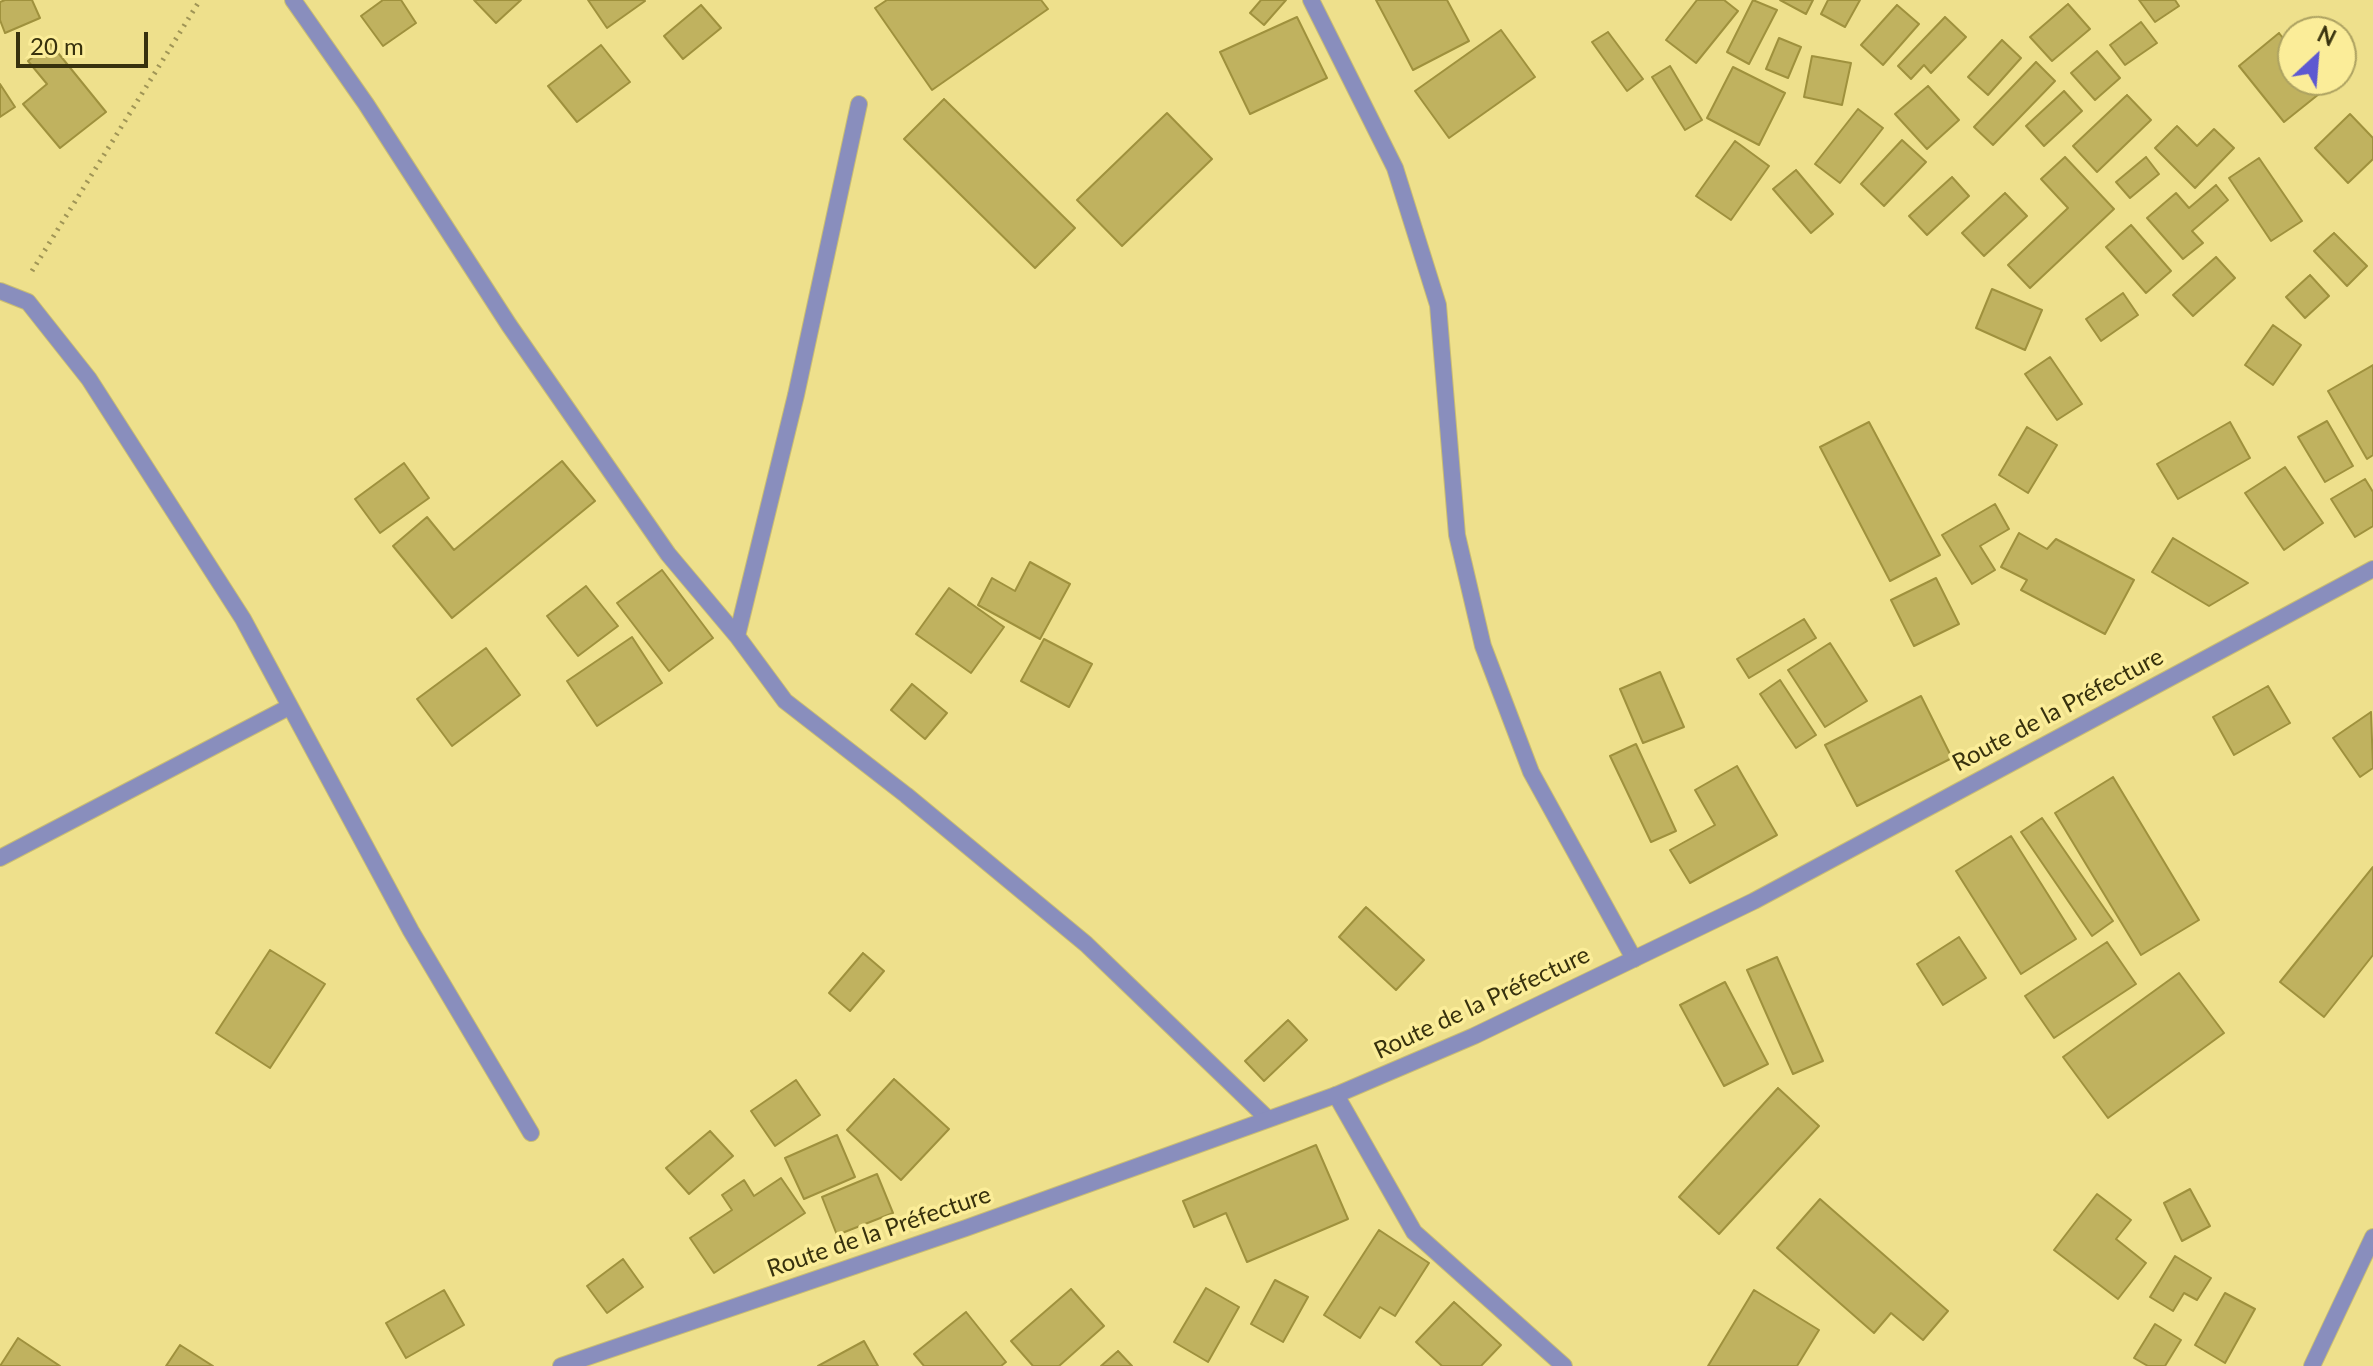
<!DOCTYPE html>
<html>
<head>
<meta charset="utf-8">
<style>
  body { margin:0 }
  #map { position:relative; width:2373px; height:1366px; overflow:hidden; background:#eee08c; font-family:Lato,sans-serif }
  canvas { display:block }
  .north { position:absolute; left:2277px; top:16px; width:80px; height:80px; box-sizing:border-box; background:#fbed99; border:2px solid #ada261; border-radius:50%; rotate:26deg; font-size:22px; font-weight:700; line-height:32px; text-align:center; color:#37310d }
  .north::after { content:''; display:block; margin:auto; width:28px; height:36px; background:#5d59d1; clip-path:polygon(50% 0,100% 100%,50% 72%,0 100%) }
  .scale { position:absolute; left:16px; top:32px; width:132px; height:36px; box-sizing:border-box; border:4px solid #37310d; border-top:0; padding-left:10px; font-size:24px; line-height:28px; white-space:nowrap; color:#37310d; -webkit-text-stroke:6px #fbed99; paint-order:stroke }
</style>
</head>
<body>
<div id="map">
<canvas width="2373" height="1366"></canvas>
<div class="north">N</div>
<div class="scale">20 m</div>
</div>
<script>
const g = document.querySelector('canvas').getContext('2d');
g.lineJoin = 'round';
function fillPath(path, color) {
  g.fillStyle = color;
  g.fill(path, 'evenodd');
}
function toPath(rows) {
  const path = new Path2D();
  for (const r of rows) {
    path.moveTo(r[0], r[1]);
    for (let i = 2; i < r.length; i += 2) path.lineTo(r[i], r[i + 1]);
  }
  return path;
}
function trace(path, color, width, dash) {
  g.strokeStyle = color;
  g.lineWidth = width;
  g.lineCap = dash ? 'butt' : 'round';
  g.setLineDash(dash || []);
  g.stroke(path);
}
function label(font, color, halo, rows, align = 'center') {
  g.font = font + ' Lato,sans-serif';
  g.lineWidth = 7;
  g.setLineDash([]);
  g.textBaseline = 'middle';
  g.strokeStyle = halo;
  g.fillStyle = color;
  for (const [text, x, y, turn = 0] of rows) {
    g.save();
    g.translate(x, y);
    g.rotate((+turn || 0) * Math.PI / 180);
    g.textAlign = isNaN(turn) ? turn : align;
    if (halo) g.strokeText(text, 0, 0);
    g.fillText(text, 0, 0);
    g.restore();
  }
}
const building = toPath([
  [5,0,32,0,40,18,5,33,0,20,0,2,5,0],
  [383,0,401,0,416,23,383,46,361,16,383,0],
  [474,0,521,0,496,23,474,0],
  [588,0,644,0,645,1,607,28,588,0],
  [887,0,1041,0,1048,9,932,90,875,8,887,0],
  [1261,0,1286,0,1264,25,1250,13,1261,0],
  [1376,0,1447,0,1469,41,1413,70,1376,0],
  [1697,0,1724,0,1738,11,1696,63,1666,40,1697,0],
  [1753,0,1777,10,1749,64,1727,52,1753,0],
  [1780,0,1813,0,1806,14,1780,0],
  [1828,0,1860,0,1845,27,1821,14,1828,0],
  [2139,0,2175,0,2179,6,2155,22,2139,0],
  [2068,4,2090,29,2052,61,2030,37,2068,4],
  [701,5,721,28,683,59,664,36,701,5],
  [1897,5,1919,24,1883,65,1861,45,1897,5],
  [1297,17,1327,78,1250,114,1220,52,1297,17],
  [1945,17,1966,37,1931,73,1924,65,1911,79,1898,66,1945,17],
  [2141,22,2157,43,2125,65,2110,45,2141,22],
  [1501,30,1535,77,1449,138,1415,91,1501,30],
  [1608,32,1643,79,1627,91,1592,42,1608,32],
  [2279,33,2293,51,2293,80,2316,80,2324,90,2284,122,2239,66,2279,33],
  [1779,38,1801,47,1788,78,1766,69,1779,38],
  [2002,40,2021,58,1988,95,1968,77,2002,40],
  [50,43,106,112,60,148,23,104,47,84,28,61,50,43],
  [601,45,630,82,577,122,548,86,601,45],
  [2097,51,2120,78,2095,100,2071,73,2097,51],
  [1812,56,1851,63,1842,105,1804,97,1812,56],
  [2036,62,2055,81,1993,145,1974,127,2036,62],
  [1670,66,1702,120,1685,130,1652,77,1670,66],
  [1733,67,1785,93,1759,145,1707,118,1733,67],
  [0,84,15,107,0,117,0,84],
  [1928,86,1959,120,1927,149,1895,114,1928,86],
  [2064,91,2082,111,2044,146,2026,126,2064,91],
  [2127,95,2151,120,2097,172,2073,146,2127,95],
  [944,99,1075,228,1035,268,904,139,944,99],
  [1858,109,1883,128,1840,183,1815,164,1858,109],
  [1167,113,1212,159,1122,246,1077,200,1167,113],
  [2350,114,2373,138,2373,159,2348,183,2315,148,2350,114],
  [2177,126,2197,146,2214,129,2234,148,2195,188,2155,148,2177,126],
  [1902,140,1926,162,1884,206,1861,184,1902,140],
  [1735,141,1769,166,1731,220,1696,196,1735,141],
  [2065,157,2114,209,2030,288,2008,265,2068,208,2041,179,2065,157],
  [2146,157,2159,174,2130,198,2116,182,2146,157],
  [2259,158,2302,221,2271,241,2229,178,2259,158],
  [1796,170,1833,214,1811,233,1773,189,1796,170],
  [1952,177,1969,196,1927,235,1909,216,1952,177],
  [2216,185,2228,200,2192,231,2203,243,2183,259,2147,218,2176,193,2189,208,2216,185],
  [2005,193,2027,216,1984,256,1962,233,2005,193],
  [2131,225,2171,271,2146,293,2106,247,2131,225],
  [2334,233,2367,266,2347,286,2314,251,2334,233],
  [2216,257,2235,278,2193,316,2173,295,2216,257],
  [2310,275,2329,296,2305,318,2286,297,2310,275],
  [1992,289,2042,310,2025,350,1976,328,1992,289],
  [2123,293,2138,315,2101,341,2086,319,2123,293],
  [2273,325,2301,345,2273,385,2245,365,2273,325],
  [2050,357,2082,404,2057,420,2025,374,2050,357],
  [2373,365,2373,455,2367,459,2328,391,2373,365],
  [2327,421,2353,466,2325,482,2298,437,2327,421],
  [1869,422,1940,555,1890,581,1820,447,1869,422],
  [2230,422,2250,458,2178,499,2157,464,2230,422],
  [2027,427,2057,445,2028,493,1999,475,2027,427],
  [562,461,595,501,452,618,393,546,427,517,454,550,562,461],
  [404,463,429,498,380,533,355,499,404,463],
  [2285,467,2323,523,2284,550,2245,493,2285,467],
  [2365,479,2373,492,2373,526,2355,537,2331,499,2365,479],
  [1995,504,2009,529,1980,546,1995,570,1972,584,1942,535,1995,504],
  [2019,533,2047,549,2056,539,2134,580,2105,634,2021,590,2027,580,2001,567,2019,533],
  [2173,538,2248,583,2209,606,2152,572,2173,538],
  [1030,562,1070,584,1040,639,978,605,992,578,1015,591,1030,562],
  [662,570,713,638,669,671,617,603,662,570],
  [1936,578,1959,624,1914,646,1891,600,1936,578],
  [586,586,618,626,578,656,547,616,586,586],
  [949,588,1004,627,971,673,916,634,949,588],
  [1804,619,1816,638,1749,678,1737,659,1804,619],
  [632,637,662,683,597,726,567,681,632,637],
  [1044,639,1092,664,1069,707,1021,681,1044,639],
  [1830,643,1867,701,1825,727,1788,670,1830,643],
  [486,648,520,695,452,746,417,699,486,648],
  [1660,672,1684,727,1643,743,1620,689,1660,672],
  [1780,680,1816,735,1796,748,1760,694,1780,680],
  [912,684,947,713,925,739,891,710,912,684],
  [2268,686,2290,723,2234,755,2213,717,2268,686],
  [1921,696,1952,758,1857,806,1825,745,1921,696],
  [2371,712,2373,768,2360,777,2333,738,2371,712],
  [1636,744,1676,831,1651,842,1610,756,1636,744],
  [1737,766,1777,835,1690,883,1670,850,1715,825,1695,790,1737,766],
  [2113,777,2199,920,2141,955,2055,813,2113,777],
  [2042,818,2113,921,2092,936,2021,832,2042,818],
  [2011,836,2076,939,2021,974,1956,871,2011,836],
  [2373,867,2373,955,2324,1017,2280,982,2373,867],
  [1366,907,1424,960,1396,990,1339,937,1366,907],
  [1959,937,1986,978,1943,1005,1917,964,1959,937],
  [2107,942,2136,984,2054,1038,2025,996,2107,942],
  [270,950,325,984,270,1068,216,1033,270,950],
  [863,953,884,971,850,1011,829,993,863,953],
  [1777,957,1823,1061,1793,1074,1747,970,1777,957],
  [2179,973,2224,1033,2108,1118,2063,1057,2179,973],
  [1725,982,1768,1064,1724,1086,1680,1005,1725,982],
  [1288,1020,1307,1040,1264,1081,1245,1061,1288,1020],
  [894,1079,949,1129,901,1180,847,1130,894,1079],
  [796,1080,820,1115,775,1146,751,1111,796,1080],
  [1778,1088,1819,1126,1719,1234,1679,1197,1778,1088],
  [710,1131,733,1156,689,1194,666,1168,710,1131],
  [837,1135,855,1177,804,1199,785,1158,837,1135],
  [1316,1145,1348,1219,1247,1262,1226,1213,1194,1227,1183,1201,1316,1145],
  [877,1174,893,1213,837,1235,822,1197,877,1174],
  [781,1178,805,1213,714,1273,690,1238,732,1210,722,1195,744,1180,754,1196,781,1178],
  [2190,1189,2210,1226,2182,1241,2164,1203,2190,1189],
  [2097,1194,2131,1220,2116,1239,2146,1263,2118,1299,2054,1250,2097,1194],
  [1820,1199,1948,1311,1923,1340,1891,1313,1874,1333,1777,1248,1820,1199],
  [1379,1230,1429,1263,1395,1316,1380,1307,1360,1338,1324,1315,1379,1230],
  [2175,1256,2211,1278,2197,1300,2184,1293,2173,1311,2150,1297,2175,1256],
  [623,1259,643,1287,607,1313,587,1286,623,1259],
  [1275,1280,1308,1297,1283,1342,1251,1324,1275,1280],
  [1206,1288,1239,1307,1208,1362,1174,1342,1206,1288],
  [1071,1289,1104,1326,1059,1366,1033,1366,1011,1341,1071,1289],
  [444,1290,464,1325,406,1358,386,1323,444,1290],
  [1754,1290,1819,1330,1797,1366,1708,1366,1754,1290],
  [2225,1293,2255,1309,2225,1363,2195,1345,2225,1293],
  [1454,1302,1501,1345,1481,1366,1442,1366,1416,1342,1454,1302],
  [966,1312,1006,1362,1001,1366,924,1366,914,1354,966,1312],
  [2155,1324,2181,1340,2165,1366,2148,1366,2134,1358,2155,1324],
  [18,1338,60,1366,0,1366,18,1338],
  [864,1341,878,1366,818,1366,864,1341],
  [180,1345,213,1366,166,1366,180,1345],
  [1118,1351,1132,1366,1101,1366,1118,1351]
]);
const path = toPath([
  [32,271,200,0]
]);
const minor = toPath([
  [293,0,366,104,509,325,668,554,737,636,785,701,906,795,1086,944,1267,1118],
  [1311,0,1395,168,1438,305,1457,535,1483,646,1531,772,1634,959],
  [0,291,28,302,89,379,243,619,411,931,531,1133],
  [737,636,796,395,859,104],
  [0,858,289,707],
  [1336,1095,1414,1232,1564,1366],
  [2312,1366,2373,1237]
]);
const tertiary = toPath([
  [561,1366,966,1228,1336,1095,1474,1036,1754,901,2373,569]
]);
const streetNames = [
  ["Route de la Préfecture",2058,710,-28],
  ["Route de la Préfecture",1482,1003,-25],
  ["Route de la Préfecture",879,1232,-19]
];
fillPath(building, '#c0b25f');
trace(building, '#9f913d', 2);
trace(minor, '#c9bd73', 18);
trace(tertiary, '#c9bd73', 18);
trace(path, '#a09556', 5, [2, 6]);
trace(minor, '#898ebd', 16);
trace(tertiary, '#898ebd', 16);
label('24px', '#37310d', '#fbed99', streetNames);
</script>
</body>
</html>
